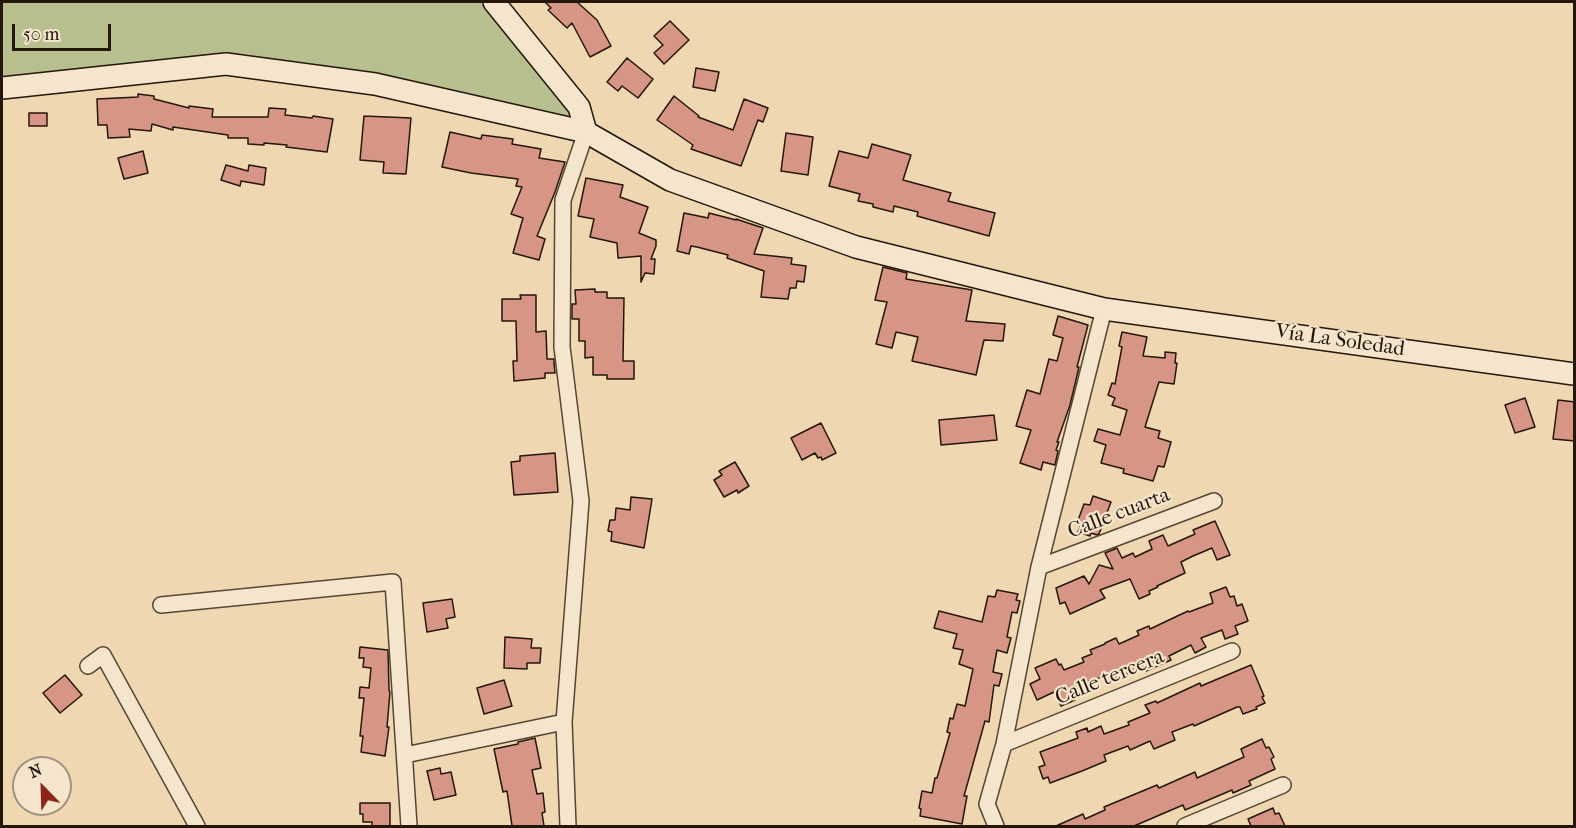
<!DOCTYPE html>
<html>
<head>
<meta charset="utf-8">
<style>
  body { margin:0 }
  #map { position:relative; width:1576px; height:828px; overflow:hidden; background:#eed7b1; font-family:"IM FELL French Canon",serif }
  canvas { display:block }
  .frame { position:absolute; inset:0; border:3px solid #241609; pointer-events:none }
  .north { position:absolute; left:12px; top:756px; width:60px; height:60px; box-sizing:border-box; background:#f4e5cc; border:2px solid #a1927e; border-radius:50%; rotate:337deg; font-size:16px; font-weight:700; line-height:24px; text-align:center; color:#241609 }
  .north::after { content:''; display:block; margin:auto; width:21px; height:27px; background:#8f2418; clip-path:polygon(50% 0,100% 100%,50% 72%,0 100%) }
  .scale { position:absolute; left:12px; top:24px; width:99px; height:27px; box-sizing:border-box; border:3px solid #241609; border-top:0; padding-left:8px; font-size:18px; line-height:21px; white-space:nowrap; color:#241609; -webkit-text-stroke:4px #f4e5cc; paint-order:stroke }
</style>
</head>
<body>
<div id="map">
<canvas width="1576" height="828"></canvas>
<div class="frame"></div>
<div class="north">N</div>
<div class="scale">50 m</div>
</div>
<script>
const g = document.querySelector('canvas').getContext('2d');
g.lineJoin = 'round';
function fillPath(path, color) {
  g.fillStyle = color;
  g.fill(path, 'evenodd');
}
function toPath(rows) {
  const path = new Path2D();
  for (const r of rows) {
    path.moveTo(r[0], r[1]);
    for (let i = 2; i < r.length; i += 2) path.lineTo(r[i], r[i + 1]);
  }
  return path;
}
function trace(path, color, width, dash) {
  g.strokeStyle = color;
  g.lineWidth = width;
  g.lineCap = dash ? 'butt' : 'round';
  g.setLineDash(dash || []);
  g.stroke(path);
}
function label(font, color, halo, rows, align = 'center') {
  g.font = font + ' "IM FELL French Canon",serif';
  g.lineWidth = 4.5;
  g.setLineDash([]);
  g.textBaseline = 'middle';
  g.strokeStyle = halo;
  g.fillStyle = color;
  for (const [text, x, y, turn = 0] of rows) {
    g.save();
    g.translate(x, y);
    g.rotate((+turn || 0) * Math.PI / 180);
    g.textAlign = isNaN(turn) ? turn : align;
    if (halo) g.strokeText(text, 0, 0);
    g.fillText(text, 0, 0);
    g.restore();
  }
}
const green = toPath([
  [2,2,482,2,577,117,558,116,311,67,2,78]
]);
const building = toPath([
  [545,2,577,2,597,20,611,46,590,57,572,23,567,28,548,10,551,8,545,2],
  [670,21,689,40,664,64,654,53,663,45,654,36,670,21],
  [627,58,653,79,638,98,622,86,618,91,607,82,627,58],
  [696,68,719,72,715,91,693,87,696,68],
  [138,94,154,96,154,99,189,108,189,106,213,109,212,117,268,117,269,108,286,109,285,115,312,118,313,116,333,119,327,152,286,147,287,145,264,143,264,145,248,144,248,138,228,138,228,135,173,127,173,130,152,124,151,131,129,129,130,137,108,138,107,125,98,125,97,99,138,97,138,94],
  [674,96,699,116,698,117,733,130,744,99,768,108,763,122,758,120,741,166,691,149,693,145,657,120,674,96],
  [29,113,47,113,47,126,29,126,29,113],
  [364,116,411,118,406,174,383,173,384,162,360,160,364,116],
  [450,132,481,139,482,135,513,139,512,144,541,149,539,158,565,162,555,192,537,236,545,239,539,260,513,253,523,218,511,214,522,187,516,186,518,179,471,173,442,167,450,132],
  [786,133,813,137,808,175,781,171,786,133],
  [872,144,911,155,903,180,951,193,948,201,995,213,989,236,917,216,918,212,894,206,893,212,873,207,873,204,858,201,860,194,829,186,839,151,868,158,872,144],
  [143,151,148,173,124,179,118,158,143,151],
  [226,165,248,171,249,165,266,168,264,185,241,181,240,186,221,180,226,165],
  [586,178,623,185,620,197,648,207,639,233,656,240,656,246,651,259,655,259,654,274,645,273,641,282,641,256,618,258,617,243,590,237,594,219,578,216,586,178],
  [684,213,708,218,709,213,736,220,736,219,763,228,754,254,792,258,791,264,806,266,804,282,797,281,796,288,790,288,788,299,761,297,764,271,727,258,728,255,697,247,691,246,689,254,677,251,684,213],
  [883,267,907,273,906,279,972,290,966,321,1005,324,1003,341,984,340,976,375,912,361,918,337,896,332,892,348,876,344,887,302,875,300,883,267],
  [595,289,595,292,607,292,607,298,624,298,623,361,634,361,634,379,607,379,607,375,593,375,593,357,585,358,585,341,579,341,579,319,572,319,572,304,576,304,575,290,595,289],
  [520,295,536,295,536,332,546,331,547,359,554,359,554,363,555,373,545,373,545,378,514,381,513,361,517,361,516,321,502,321,502,299,521,299,520,295],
  [1058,316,1088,325,1077,367,1079,367,1070,405,1057,442,1059,442,1056,450,1058,451,1055,465,1043,462,1041,470,1020,463,1031,430,1016,426,1027,390,1040,394,1049,359,1057,361,1063,338,1053,335,1058,316],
  [1122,332,1147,337,1143,356,1165,358,1165,352,1176,353,1175,363,1177,363,1174,384,1159,382,1145,427,1160,431,1158,438,1171,442,1164,467,1158,466,1153,481,1123,473,1124,469,1101,463,1106,445,1094,441,1098,429,1120,435,1127,410,1112,405,1115,398,1108,395,1112,383,1115,384,1122,347,1119,346,1122,332],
  [1525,398,1535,427,1515,433,1505,405,1525,398],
  [1558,400,1575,402,1575,441,1553,439,1558,400],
  [994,415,997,440,941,445,939,420,994,415],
  [821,423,836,453,822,460,821,457,818,458,815,453,802,460,791,438,821,423],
  [555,453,558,492,514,495,511,462,520,461,520,456,555,453],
  [735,462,749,486,738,493,737,490,724,497,714,480,722,475,719,471,735,462],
  [1093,496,1111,502,1099,534,1097,535,1091,533,1090,536,1078,532,1081,524,1077,523,1084,504,1090,505,1093,496],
  [631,497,652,499,644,548,611,541,612,532,608,531,610,520,615,520,616,508,630,510,631,497],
  [1215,521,1230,555,1217,560,1212,548,1193,556,1181,562,1185,573,1157,586,1158,587,1149,591,1150,594,1139,599,1130,579,1100,590,1105,598,1070,614,1065,602,1060,604,1056,588,1084,576,1089,584,1099,565,1113,569,1105,553,1117,548,1122,558,1133,553,1135,557,1152,549,1149,541,1163,535,1168,546,1195,534,1193,530,1215,521],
  [1226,587,1230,597,1234,596,1237,606,1242,604,1248,621,1235,626,1238,634,1225,639,1222,630,1201,638,1206,647,1195,653,1191,645,1169,656,1171,660,1146,671,1145,667,1105,683,1102,677,1092,681,1091,680,1071,689,1075,700,1061,706,1054,692,1037,700,1030,684,1040,679,1035,668,1056,659,1059,665,1061,664,1064,670,1084,662,1082,658,1092,654,1090,650,1105,644,1105,643,1116,638,1119,644,1139,635,1137,631,1149,626,1150,629,1188,611,1189,612,1213,603,1210,593,1226,587],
  [997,590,1018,594,1016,600,1020,601,1017,613,1012,612,1007,637,1011,638,1007,653,997,650,993,672,1002,674,999,686,994,685,989,722,985,721,964,796,967,796,962,824,920,816,921,809,919,808,922,791,932,793,935,778,937,778,950,733,947,732,950,718,953,719,957,704,965,706,973,669,959,664,963,650,953,648,957,634,934,628,939,611,982,622,988,596,995,597,997,590],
  [452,599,455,617,446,619,448,628,427,632,423,603,452,599],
  [505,637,532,639,531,648,541,648,540,663,527,663,527,669,504,668,505,637],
  [360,647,388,650,389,690,390,692,387,727,389,727,385,756,361,752,363,736,360,736,364,698,359,698,360,687,369,688,371,668,363,667,364,658,359,658,360,647],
  [1251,665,1264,696,1262,697,1265,703,1256,707,1257,709,1243,714,1240,707,1237,707,1194,726,1193,724,1172,732,1175,740,1154,749,1150,741,1130,750,1128,746,1104,755,1106,761,1082,771,1050,783,1048,777,1043,779,1039,767,1045,765,1040,752,1078,738,1076,732,1087,728,1088,732,1101,726,1104,734,1129,725,1128,722,1150,713,1145,705,1156,701,1157,703,1200,683,1201,686,1251,665],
  [65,675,82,695,60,713,43,693,65,675],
  [504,680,512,706,484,714,477,688,504,680],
  [535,738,541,768,532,770,537,794,543,793,545,812,542,813,544,826,512,826,507,791,503,792,494,749,518,744,518,742,535,738],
  [1262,739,1266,748,1269,747,1274,757,1271,759,1275,769,1249,781,1251,785,1233,793,1232,790,1185,810,1183,805,1134,826,1056,826,1083,814,1085,819,1105,810,1104,807,1157,785,1159,788,1195,772,1197,778,1244,757,1241,749,1262,739],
  [440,768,441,774,451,772,456,795,434,800,427,771,440,768],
  [360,803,390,803,390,826,372,826,372,822,363,822,363,814,360,814,360,803],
  [1273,808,1275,814,1279,813,1285,826,1251,826,1248,819,1273,808]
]);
const street = toPath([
  [1039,567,1214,501],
  [161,605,393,582,409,826],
  [88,666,103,655,197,826],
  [1004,744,1232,651],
  [405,755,564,722],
  [568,826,564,722,581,501,562,347,563,200,586,132],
  [996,826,987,804,1004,744,1039,567,1104,309],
  [1185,826,1283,785]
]);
const secondary = toPath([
  [494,2,579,107,586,132],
  [2,88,226,64,375,84,586,132,670,180,856,247,1104,309,1574,374]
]);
const streetNames = [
  ["Vía La Soledad",1340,341,8],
  ["Calle cuarta",1119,514,-21],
  ["Calle tercera",1110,678,-22]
];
fillPath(green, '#b6bf8d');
fillPath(building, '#d79585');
trace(building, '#241609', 1.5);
trace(street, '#564633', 18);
trace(secondary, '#241609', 24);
trace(street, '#f4e5cc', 15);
trace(secondary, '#f4e5cc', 21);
label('21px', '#241609', '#f4e5cc', streetNames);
</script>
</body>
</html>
